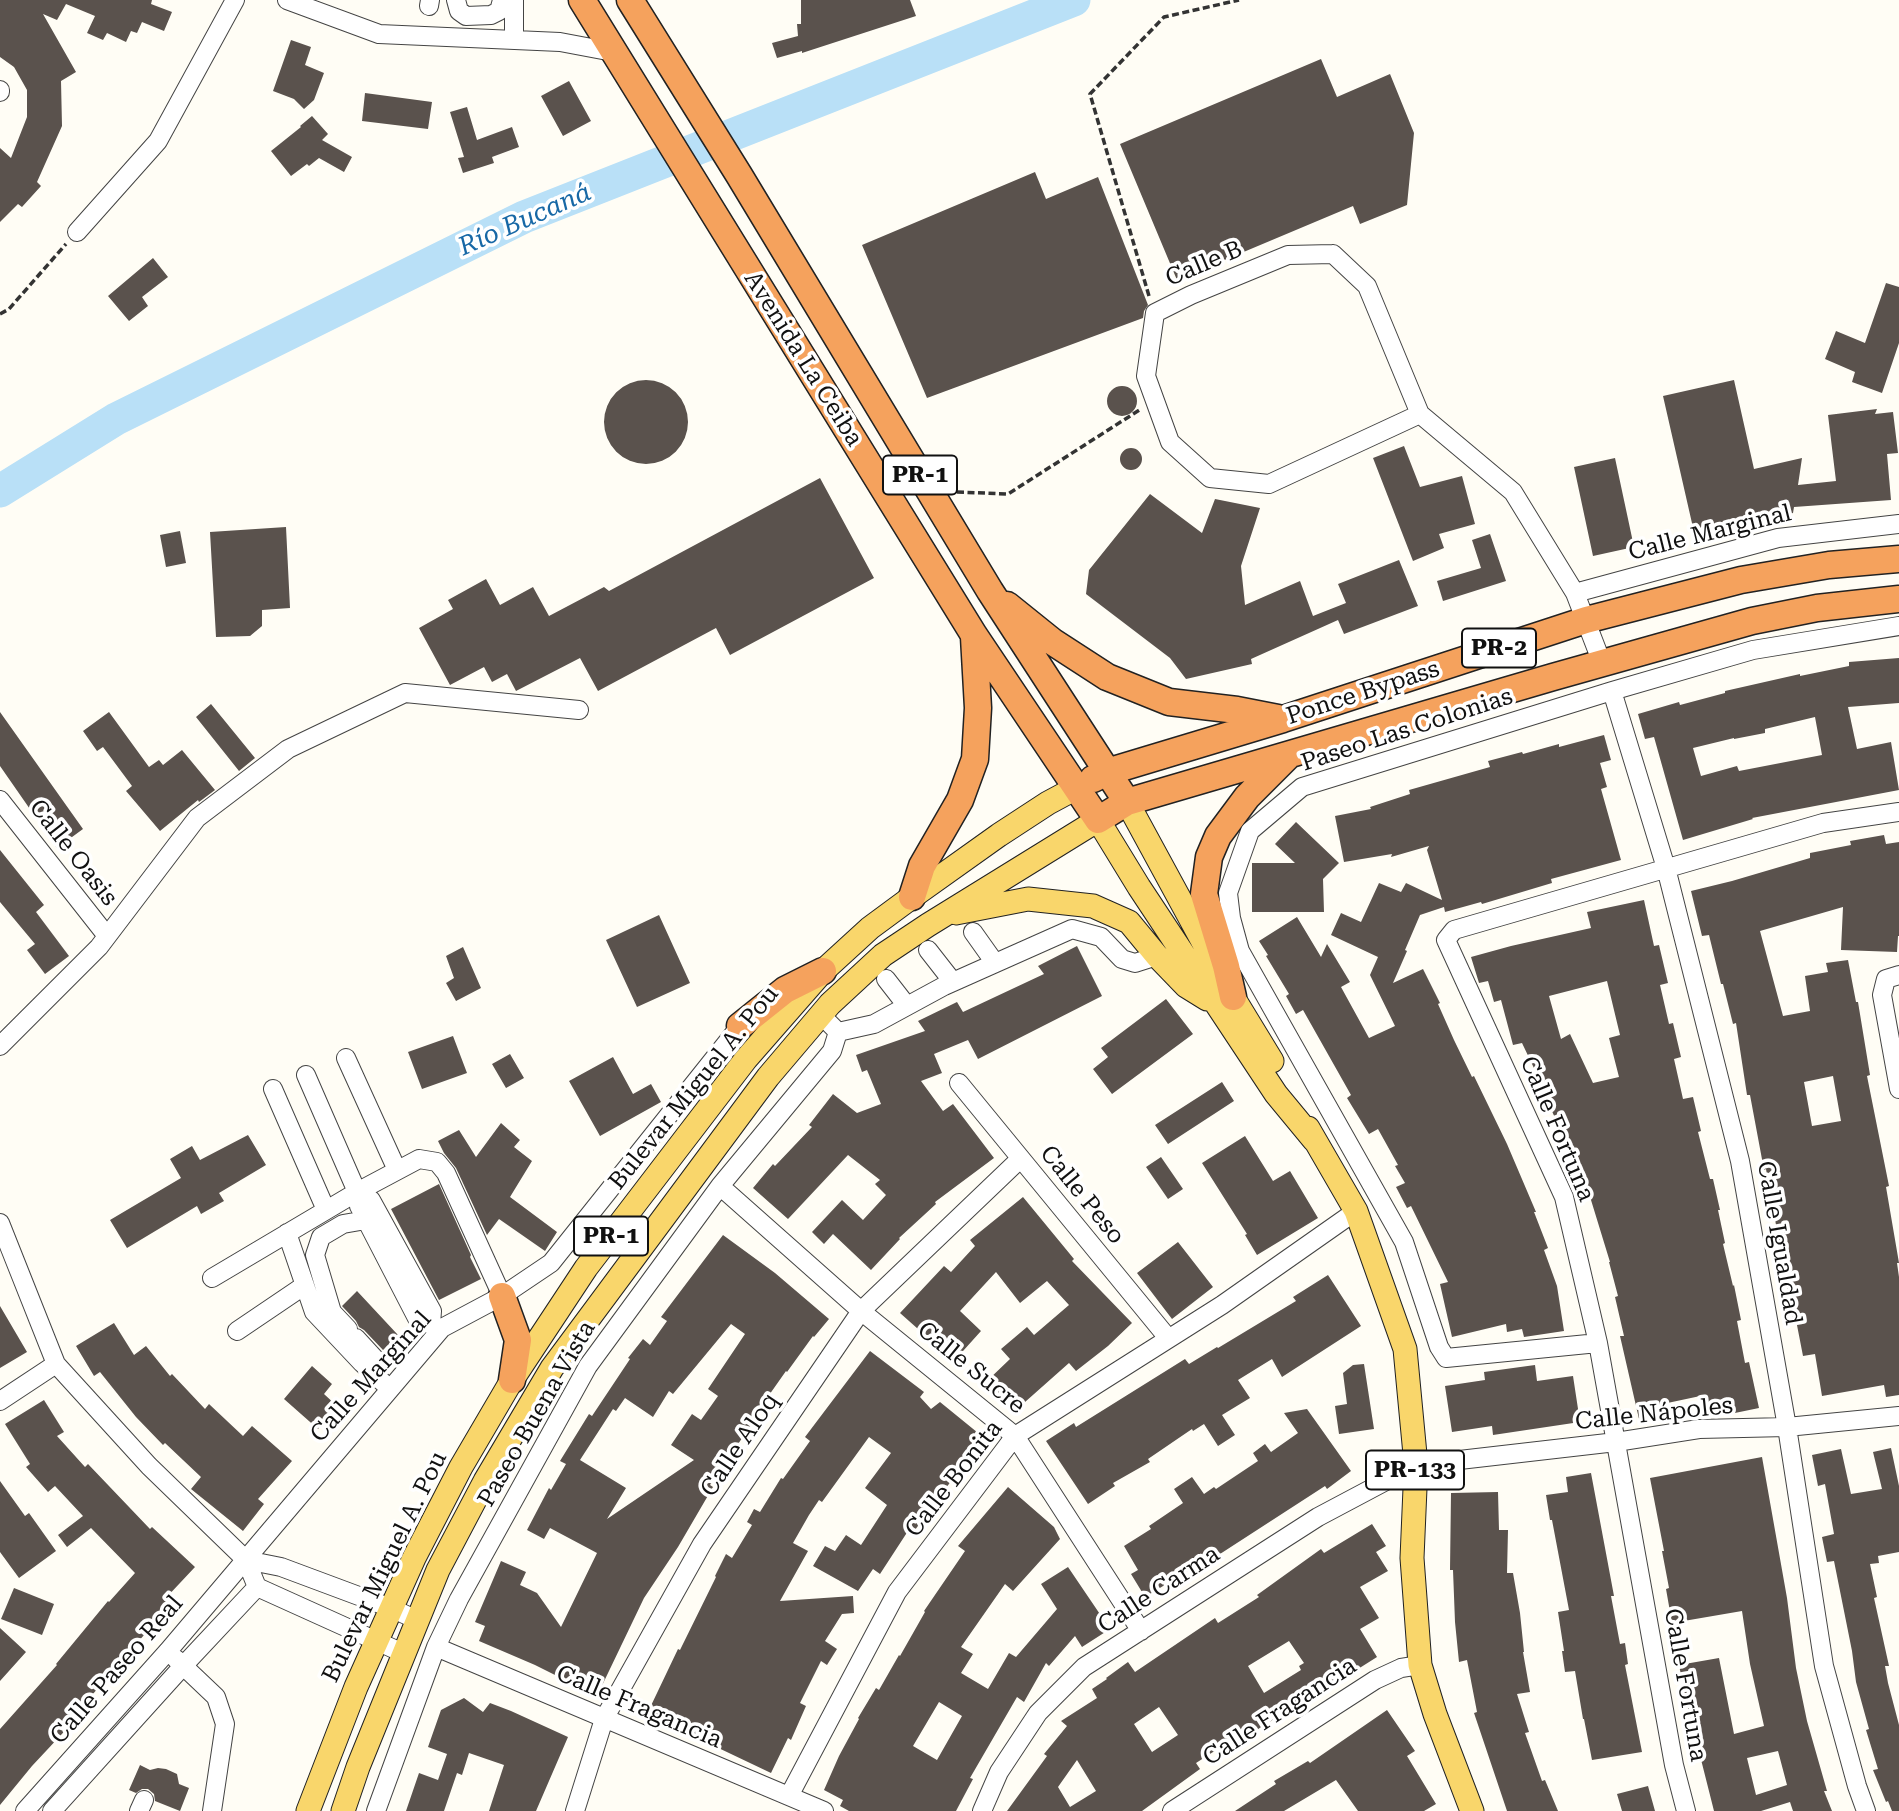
<!DOCTYPE html>
<html>
<head>
<meta charset="utf-8">
<style>
  body { margin:0 }
  canvas { display:block; background:#fffdf5 }
</style>
</head>
<body>
<canvas width="1899" height="1811"></canvas>
<script>
const g = document.querySelector('canvas').getContext('2d');
g.lineJoin = 'round';
function toPath(rows) {
  const path = new Path2D();
  for (const r of rows) {
    if (r.length === 3) {
      path.moveTo(r[0] + r[2], r[1]);
      path.arc(r[0], r[1], r[2], 0, 2 * Math.PI);
      continue;
    }
    path.moveTo(r[0], r[1]);
    for (let i = 2; i < r.length; i += 2) path.lineTo(r[i], r[i + 1]);
  }
  return path;
}
function trace(path, color, width, dash) {
  g.strokeStyle = color;
  g.lineWidth = width;
  g.lineCap = dash ? 'butt' : 'round';
  g.setLineDash(dash || []);
  g.stroke(path);
}
function fillPath(path, color) {
  g.fillStyle = color;
  g.fill(path, 'evenodd');
}
function label(font, color, halo, rows, align = 'center') {
  g.font = font + ' "Roboto Serif",serif';
  g.lineWidth = 7;
  g.setLineDash([]);
  g.textBaseline = 'middle';
  g.strokeStyle = halo;
  g.fillStyle = color;
  for (const [text, x, y, turn = 0] of rows) {
    g.save();
    g.translate(x, y);
    g.rotate((+turn || 0) * Math.PI / 180);
    g.textAlign = isNaN(turn) ? turn : align;
    if (halo) g.strokeText(text, 0, 0);
    g.fillText(text, 0, 0);
    g.restore();
  }
}
const river = toPath([
  [0,491,116,419,524,217,1074,0]
]);
const building = toPath([
  [0,0,152,0,151,4,172,12,164,31,142,22,137,33,131,31,126,42,107,33,103,40,87,33,95,16,66,4,57,20,43,14,76,72,61,81,62,126,37,182,41,186,22,207,18,204,0,222,0,148,11,158,27,117,27,90,14,67,0,57],
  [801,0,910,0,916,16,802,53,802,51,777,58,772,43,798,36,797,24,801,24],
  [291,40,311,47,305,65,324,73,314,100,304,109,294,99,273,91],
  [1321,59,1337,97,1390,74,1414,133,1407,205,1360,224,1353,206,1177,280,1120,144],
  [569,81,591,121,563,136,541,96],
  [365,93,432,102,428,129,362,121],
  [467,107,477,140,512,127,519,147,492,157,494,163,463,173,458,158,464,157,450,112],
  [312,116,328,134,322,140,352,157,344,172,319,158,309,166,307,164,291,176,271,151,301,127,300,126],
  [1035,172,1046,199,1098,177,1148,305,1144,311,1143,318,927,398,862,245],
  [153,258,168,277,142,297,148,306,129,321,108,296],
  [1886,283,1899,287,1899,343,1882,393,1852,382,1855,372,1825,359,1836,331,1865,343],
  [1734,380,1754,469,1802,458,1798,485,1836,481,1828,415,1877,409,1875,414,1893,412,1898,453,1887,454,1891,500,1794,507,1793,513,1782,516,1781,513,1694,532,1663,396],
  [646,422,42],
  [1122,401,15],
  [1404,446,1420,487,1462,476,1475,524,1439,534,1444,548,1413,561,1373,458],
  [1131,459,11],
  [1615,458,1634,547,1593,556,1574,467],
  [820,478,874,578,730,655,716,628,598,691,580,658,516,691,507,674,492,682,484,667,450,685,419,628,453,609,448,600,486,579,500,605,533,587,549,616,604,587,609,591],
  [1150,494,1202,533,1215,499,1260,508,1241,566,1245,605,1300,581,1313,616,1346,603,1338,584,1399,560,1418,606,1344,634,1338,620,1251,659,1252,664,1186,679,1170,658,1086,594,1089,570],
  [286,527,290,608,262,610,262,626,250,636,216,637,210,532],
  [180,531,186,563,166,567,160,535],
  [1490,534,1506,581,1443,601,1437,581,1481,568,1472,540],
  [1899,658,1899,703,1848,707,1857,749,1891,742,1899,790,1752,818,1753,819,1683,840,1654,737,1645,739,1638,714,1679,702,1680,705,1725,693,1725,691,1800,674,1800,676,1849,666,1849,662],
  [1815,717,1822,755,1739,771,1737,766,1701,776,1693,748,1734,738,1734,739,1765,733,1765,729],
  [211,704,255,758,239,771,196,717],
  [0,712,83,829,57,848,0,766],
  [109,712,149,767,159,760,163,765,182,750,215,790,199,802,198,800,160,831,126,791,132,786,103,747,97,751,83,731],
  [1604,735,1611,760,1600,763,1607,787,1601,789,1621,860,1551,879,1552,883,1482,904,1481,902,1445,912,1444,907,1420,915,1405,950,1407,951,1393,983,1423,969,1440,1003,1438,1004,1454,1040,1472,1077,1474,1076,1507,1144,1536,1212,1534,1212,1548,1248,1544,1250,1557,1286,1564,1331,1524,1337,1522,1329,1507,1332,1506,1324,1452,1337,1440,1284,1448,1282,1411,1206,1407,1208,1396,1187,1405,1183,1395,1166,1398,1165,1378,1129,1369,1134,1347,1098,1351,1095,1303,1010,1296,1014,1286,996,1289,994,1266,956,1268,955,1259,941,1297,917,1321,957,1327,944,1350,982,1341,987,1369,1038,1395,1026,1370,975,1378,957,1331,935,1341,913,1361,922,1379,883,1401,892,1406,883,1442,900,1427,850,1429,846,1391,857,1392,854,1344,862,1335,816,1371,809,1370,807,1410,794,1409,790,1490,767,1488,761,1522,752,1523,754,1559,744,1559,747],
  [1296,822,1339,863,1323,879,1324,912,1252,912,1252,863,1295,863,1275,844],
  [1884,835,1886,844,1899,842,1899,936,1898,936,1897,952,1841,950,1843,907,1760,931,1783,1016,1810,1011,1805,976,1828,972,1826,963,1848,960,1856,1002,1858,1002,1870,1075,1867,1076,1889,1186,1886,1187,1899,1263,1897,1263,1899,1277,1899,1395,1886,1397,1884,1385,1822,1396,1815,1354,1803,1356,1796,1320,1793,1320,1766,1169,1764,1170,1750,1095,1747,1095,1736,1023,1733,1024,1723,984,1721,984,1709,935,1702,936,1691,891,1732,881,1810,858,1810,853,1851,845,1850,841],
  [1833,1076,1841,1121,1812,1126,1804,1082],
  [0,850,44,905,36,912,69,956,45,974,27,950,35,944,0,902],
  [1644,900,1654,946,1659,945,1668,983,1660,985,1669,1024,1673,1023,1681,1057,1674,1059,1683,1099,1693,1097,1701,1131,1698,1132,1710,1179,1713,1179,1720,1210,1718,1210,1725,1243,1723,1244,1733,1286,1734,1285,1741,1320,1737,1321,1745,1363,1749,1362,1759,1408,1730,1414,1727,1398,1706,1403,1705,1395,1658,1405,1661,1415,1639,1419,1620,1336,1624,1336,1615,1297,1618,1296,1609,1262,1610,1262,1591,1200,1571,1150,1569,1151,1556,1122,1557,1122,1541,1088,1543,1087,1522,1043,1513,1045,1501,1000,1494,1002,1488,981,1479,983,1471,957,1511,946,1591,928,1587,912],
  [1607,981,1620,1035,1609,1038,1619,1077,1593,1083,1570,1034,1561,1039,1549,996],
  [659,915,690,983,637,1007,606,940],
  [1077,946,1102,996,978,1059,968,1040,934,1054,942,1073,921,1081,943,1111,953,1104,994,1158,935,1202,936,1204,899,1238,900,1239,871,1270,833,1234,824,1244,812,1232,842,1200,863,1220,886,1195,875,1184,880,1180,848,1155,788,1219,753,1188,773,1164,775,1166,812,1127,809,1125,833,1094,857,1113,881,1104,867,1070,862,1072,856,1055,925,1031,918,1021,957,1002,963,1012,1044,974,1038,966],
  [463,947,481,988,456,1001,446,983,454,978,446,956],
  [1166,999,1193,1034,1112,1094,1093,1069,1108,1057,1101,1048],
  [453,1036,467,1073,422,1089,408,1052],
  [510,1054,524,1078,506,1088,492,1064],
  [613,1057,633,1094,651,1084,661,1102,600,1136,569,1081],
  [1222,1082,1234,1101,1168,1144,1155,1125],
  [501,1123,520,1140,514,1147,532,1161,510,1197,557,1232,545,1251,499,1219,487,1235,456,1168,444,1153,438,1141,459,1130,476,1157],
  [248,1135,266,1165,219,1193,224,1201,201,1214,197,1206,127,1248,110,1220,181,1178,170,1159,192,1146,200,1160],
  [1245,1136,1273,1181,1290,1171,1318,1218,1257,1255,1245,1235,1247,1234,1202,1163],
  [1161,1157,1183,1189,1168,1199,1146,1167],
  [439,1184,471,1255,470,1257,481,1279,439,1300,391,1209],
  [1023,1197,1074,1259,1072,1261,1132,1323,1108,1346,1076,1371,1069,1363,1016,1410,987,1381,1010,1359,1001,1349,1027,1327,1034,1335,1069,1305,1047,1281,1020,1303,996,1272,960,1311,981,1331,954,1361,900,1313,944,1266,951,1272,975,1246,970,1240],
  [723,1235,775,1273,829,1319,814,1337,813,1336,787,1372,786,1371,760,1408,762,1409,710,1485,713,1487,678,1547,644,1598,597,1696,535,1665,479,1641,485,1626,475,1622,501,1561,526,1572,520,1585,537,1593,561,1627,597,1553,550,1528,544,1539,527,1530,549,1488,551,1490,566,1464,560,1461,589,1414,592,1416,630,1359,628,1358,643,1339,650,1345,667,1321,661,1317],
  [731,1324,745,1334,708,1389,718,1396,701,1420,692,1414,671,1445,694,1460,607,1519,626,1488,580,1460,613,1409,616,1411,625,1398,653,1417,669,1391,673,1394],
  [1178,1242,1213,1287,1172,1319,1137,1273],
  [1328,1275,1361,1326,1282,1377,1272,1359,1238,1380,1250,1398,1222,1415,1235,1435,1218,1446,1204,1424,1193,1431,1192,1429,1148,1459,1150,1462,1113,1483,1115,1486,1088,1504,1046,1441,1074,1423,1076,1427,1185,1359,1189,1364,1217,1347,1218,1348,1296,1301,1293,1297],
  [357,1291,398,1335,383,1350,364,1330,359,1327,356,1321,342,1306],
  [0,1306,27,1352,0,1368],
  [114,1323,134,1355,146,1346,170,1376,172,1374,205,1409,209,1404,243,1436,252,1426,292,1461,258,1499,264,1504,243,1531,191,1489,201,1477,165,1443,163,1445,136,1417,100,1372,94,1376,76,1346],
  [870,1351,924,1392,920,1397,931,1409,940,1402,983,1437,958,1468,960,1469,912,1534,908,1531,880,1574,873,1569,858,1591,813,1566,825,1546,835,1551,846,1535,861,1545,887,1505,865,1488,891,1453,869,1437,822,1502,819,1500,809,1515,793,1543,808,1551,780,1601,853,1596,854,1613,842,1614,825,1641,837,1649,827,1665,821,1661,800,1703,806,1706,791,1740,788,1738,771,1773,647,1714,678,1649,680,1650,716,1577,715,1576,726,1554,732,1558,752,1525,747,1522,754,1509,760,1512,781,1478,783,1479,810,1441,805,1437],
  [1364,1364,1374,1429,1339,1434,1335,1406,1347,1404,1343,1373,1353,1365],
  [1535,1365,1537,1381,1573,1376,1580,1422,1493,1435,1492,1426,1452,1432,1445,1386,1485,1380,1484,1372],
  [312,1366,332,1384,324,1394,337,1406,318,1429,284,1399],
  [44,1400,64,1432,57,1436,85,1467,88,1464,150,1529,152,1527,195,1567,164,1600,170,1605,86,1702,89,1705,32,1766,0,1805,0,1729,57,1665,56,1664,108,1601,109,1602,135,1573,91,1528,67,1547,58,1535,83,1516,55,1486,48,1492,26,1467,30,1464,5,1424],
  [1307,1409,1351,1471,1327,1489,1325,1486,1220,1554,1219,1552,1145,1597,1131,1574,1138,1570,1124,1546,1151,1529,1149,1526,1183,1503,1174,1489,1192,1477,1204,1494,1214,1487,1216,1489,1258,1461,1253,1453,1265,1444,1271,1452,1298,1433,1284,1413],
  [1891,1448,1899,1486,1899,1552,1878,1556,1879,1563,1870,1564,1877,1597,1874,1598,1889,1666,1885,1666,1888,1683,1899,1725,1899,1811,1892,1811,1888,1801,1886,1802,1873,1770,1878,1769,1866,1730,1869,1729,1856,1682,1852,1651,1834,1561,1827,1562,1822,1537,1834,1534,1825,1484,1818,1486,1812,1455,1841,1449,1851,1494,1882,1489,1873,1452],
  [1762,1457,1787,1598,1796,1668,1807,1721,1827,1791,1824,1791,1832,1811,1793,1811,1790,1802,1761,1811,1714,1811,1686,1700,1679,1665,1719,1658,1734,1734,1764,1726,1750,1664,1742,1611,1672,1623,1666,1589,1669,1588,1662,1551,1664,1551,1650,1478],
  [1778,1751,1787,1785,1756,1795,1747,1758],
  [1591,1473,1614,1596,1611,1596,1620,1644,1625,1643,1628,1664,1625,1665,1642,1752,1592,1760,1584,1719,1583,1719,1575,1671,1565,1672,1562,1651,1564,1651,1558,1612,1569,1610,1552,1520,1550,1520,1546,1495,1568,1492,1566,1477],
  [0,1481,25,1516,29,1513,56,1551,19,1578,0,1552],
  [1008,1487,1054,1527,1060,1539,1013,1591,1005,1584,961,1647,973,1654,961,1673,988,1689,1009,1653,1016,1657,1057,1609,1041,1584,1068,1567,1110,1629,1082,1647,1075,1636,1049,1666,1046,1663,1024,1702,1017,1697,970,1778,973,1779,956,1811,849,1811,840,1806,843,1800,824,1790,839,1756,859,1719,858,1718,876,1688,879,1690,899,1655,900,1656,925,1612,924,1611,965,1551,958,1546],
  [939,1702,962,1716,937,1760,913,1746],
  [1498,1492,1499,1530,1508,1530,1507,1573,1513,1573,1520,1613,1524,1652,1523,1652,1530,1692,1517,1694,1529,1732,1525,1733,1542,1781,1545,1780,1558,1811,1507,1811,1474,1713,1477,1712,1467,1660,1459,1662,1455,1622,1453,1570,1450,1570,1451,1493],
  [1372,1524,1386,1546,1376,1552,1388,1571,1360,1587,1379,1618,1360,1629,1377,1657,1358,1669,1357,1666,1278,1714,1279,1716,1247,1736,1244,1732,1196,1763,1200,1769,1142,1811,1007,1811,1047,1756,1044,1754,1067,1726,1061,1721,1097,1698,1092,1689,1107,1679,1106,1678,1128,1662,1135,1672,1215,1618,1218,1623,1259,1597,1257,1595,1321,1549,1324,1553],
  [1289,1641,1304,1663,1299,1666,1301,1670,1264,1693,1248,1666],
  [1159,1707,1178,1735,1152,1752,1134,1724],
  [1077,1760,1096,1791,1070,1807,1058,1787],
  [14,1588,54,1604,42,1635,1,1619],
  [0,1628,26,1652,0,1681],
  [464,1698,483,1712,490,1703,511,1711,568,1737,536,1811,489,1811,504,1765,469,1753,462,1775,457,1773,444,1811,406,1811,419,1773,438,1780,447,1754,428,1747,441,1710],
  [1387,1710,1415,1751,1407,1756,1436,1804,1424,1811,1358,1811,1336,1780,1284,1811,1235,1811,1276,1784,1274,1781,1308,1761,1310,1763],
  [140,1765,150,1770,158,1768,166,1769,177,1774,179,1784,189,1788,180,1811,155,1801,154,1794,148,1789,142,1789,136,1793,129,1790],
  [1648,1786,1655,1811,1622,1811,1617,1794]
]);
const path = toPath([
  [1149,296,1090,94,1164,17,1239,0],
  [0,314,9,309,66,244],
  [957,492,1008,494,1141,409]
]);
const minor = toPath([
  [287,0,379,34,560,42,613,52],
  [456,0,459,11,466,16,491,15,499,11,502,0],
  [514,0,514,40],
  [429,6,430,0],
  [0,90,0,92],
  [77,232,158,141,235,0],
  [1333,254,1367,286,1420,414,1269,484,1210,478,1170,442,1146,376,1155,313,1191,295,1288,255,1333,254],
  [1420,414,1513,492,1575,593,1602,663],
  [1575,593,1778,538,1899,524],
  [1612,691,1666,868,1740,1161,1787,1427,1824,1666,1857,1786,1866,1811],
  [0,800,107,936],
  [973,932,995,963],
  [928,950,953,982],
  [1899,975,1886,979,1882,995,1899,1089],
  [886,979,907,1006],
  [838,1032,874,1024,944,986,1072,929,1101,937,1122,959,1135,963,1157,956],
  [0,1046,99,947,197,818,288,749,405,693,579,710],
  [346,1058,397,1170],
  [306,1075,357,1192,359,1206,419,1322,431,1324,438,1332],
  [959,1083,1168,1338],
  [273,1089,326,1210],
  [720,1186,861,1311,1015,1436,1141,1631],
  [357,1192,371,1200,432,1311,431,1324],
  [0,1223,56,1364,149,1466,246,1560,257,1587,403,1653],
  [287,1233,314,1312,362,1363,390,1389],
  [212,1278,357,1192,419,1159,437,1162,446,1173,502,1296],
  [348,1329,332,1312,315,1255,321,1237,343,1224,366,1220],
  [237,1331,305,1285],
  [356,1338,378,1362,375,1375],
  [1598,1343,1446,1358,1439,1347,1404,1242,1240,951,1231,918,1228,893,1250,831,1302,787,1612,691,1753,650,1899,626],
  [0,1401,56,1364],
  [246,1560,281,1567,391,1608,417,1620],
  [436,1647,824,1811],
  [176,1659,216,1697,225,1724,212,1811],
  [789,1796,897,1592,1015,1436,1222,1305,1356,1211],
  [25,1811,168,1651,442,1328,502,1296,551,1263,740,1026],
  [52,1811,183,1666,257,1587],
  [139,1811,144,1800],
  [376,1811,436,1647,459,1599,588,1366,720,1186,832,1051,838,1032,821,1015],
  [575,1811,604,1719,702,1544,861,1311,1020,1159],
  [982,1811,999,1772,1038,1713,1084,1667,1318,1517,1416,1465,1616,1442,1699,1429,1787,1427,1899,1416],
  [1172,1811,1375,1680,1401,1668,1420,1665],
  [1686,1811,1674,1765,1598,1343,1564,1197,1446,940,1454,930,1823,823,1899,812]
]);
const major = toPath([
  [1127,802,1233,997,1272,1061],
  [956,913,1028,899,1093,906,1129,922,1157,956,1186,986,1207,999],
  [1308,1128,1356,1211,1405,1349,1416,1465,1412,1558,1420,1665,1435,1714,1472,1811],
  [308,1811,356,1687,414,1558,461,1467,512,1380,586,1268,746,1059,823,971,870,928,912,897,999,835,1048,803,1076,788],
  [343,1811,358,1767,438,1570,485,1481,552,1368,768,1077,830,1004,883,955,928,925,1098,820,1139,887,1276,1094,1314,1140]
]);
const highway = toPath([
  [582,0,974,635,1098,820,1127,802,1553,677,1752,621,1817,608,1899,599],
  [630,0,739,175,990,591,1127,802],
  [1007,605,1053,642,1107,677,1169,702,1237,710,1278,718],
  [1093,779,1107,772,1283,719,1586,620,1741,580,1829,565,1899,559],
  [912,897,922,866,960,800,975,759,978,708,974,637],
  [1233,997,1226,966,1204,894,1209,857,1218,836,1247,797,1288,756],
  [740,1026,785,990,823,971],
  [502,1296,518,1340,512,1380]
]);
const shields = [
  [920,475,74],
  [1499,648,74],
  [611,1236,74],
  [1415,1470,98]
];
const shieldNames = [
  ["PR-1",920,475],
  ["PR-2",1499,648],
  ["PR-1",611,1236],
  ["PR-133",1415,1470]
];
const streetNames = [
  ["Calle B",1204,264,-23],
  ["Avenida La Ceiba",803,359,58],
  ["Calle Marginal",1710,533,-14],
  ["Ponce Bypass",1363,693,-18],
  ["Paseo Las Colonias",1407,730,-18],
  ["Calle Oasis",73,853,52],
  ["Bulevar Miguel A. Pou",694,1088,-51],
  ["Calle Fortuna",1557,1129,67],
  ["Calle Peso",1082,1195,51],
  ["Calle Igualdad",1779,1243,80],
  ["Calle Sucre",971,1368,39],
  ["Calle Marginal",371,1377,-48],
  ["Paseo Buena Vista",537,1414,-60],
  ["Calle Nápoles",1654,1414,-6],
  ["Calle Aloq",740,1445,-56],
  ["Calle Bonita",954,1479,-52],
  ["Bulevar Miguel A. Pou",385,1567,-64],
  ["Calle Carma",1159,1590,-33],
  ["Calle Paseo Real",117,1670,-49],
  ["Calle Fortuna",1685,1685,80],
  ["Calle Fragancia",639,1707,23],
  ["Calle Fragancia",1280,1712,-33]
];
const waterNames = [
  ["Río Bucaná",525,220,-24]
];
trace(river, '#b9e0f7', 33);
fillPath(building, '#5a524d');
trace(minor, '#444', 20);
trace(major, '#222', 25);
trace(highway, '#222', 29);
trace(path, '#333', 3.5, [7, 3.5]);
trace(minor, '#fff', 18);
trace(major, '#f9d66b', 23);
trace(highway, '#f5a25d', 26);
for (const [x, y, w] of shields) {
  const box = new Path2D();
  box.roundRect(x - w / 2, y - 19.5, w, 39, 5);
  g.fillStyle = '#fff';
  g.fill(box);
  trace(box, '#111', 2);
}
label('bold 23px', '#111', null, shieldNames);
label('24px', '#111', '#fff', streetNames);
label('italic 26px', '#1768a6', '#fff', waterNames);
</script>
</body>
</html>
